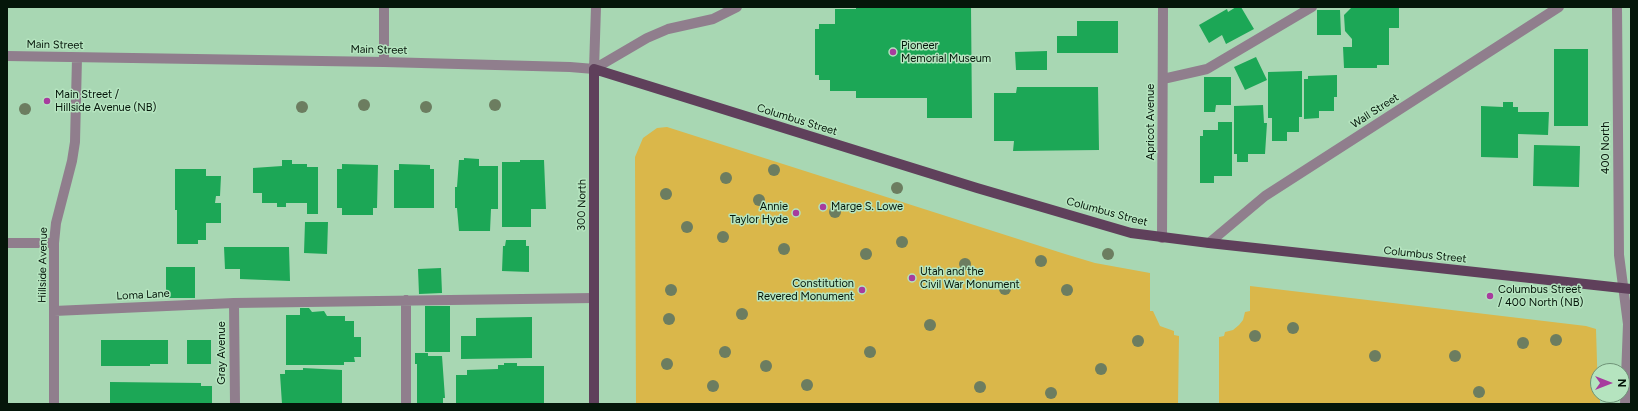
<!DOCTYPE html>
<html>
<head>
<meta charset="utf-8">
<style>
  body { margin:0 }
  #map { position:relative; width:1638px; height:411px; overflow:hidden; background:#a8d7b3; font-family:Figtree,sans-serif }
  canvas { display:block }
  .frame { position:absolute; inset:0; border:8px solid #05160a; pointer-events:none }
  .north { position:absolute; left:1590px; top:363px; width:40px; height:40px; box-sizing:border-box; background:#b5e4bf; border:1px solid #6f9277; border-radius:50%; rotate:90deg; font-size:11px; font-weight:700; line-height:16px; text-align:center; color:#05160a }
  .north::after { content:''; display:block; margin:auto; width:14px; height:18px; background:#a73c9e; clip-path:polygon(50% 0,100% 100%,50% 72%,0 100%) }
</style>
</head>
<body>
<div id="map">
<canvas width="1638" height="411"></canvas>
<div class="frame"></div>
<div class="north">N</div>
</div>
<script>
const g = document.querySelector('canvas').getContext('2d');
g.lineJoin = 'round';
function fillPath(path, color) {
  g.fillStyle = color;
  g.fill(path, 'evenodd');
}
function toPath(rows) {
  const path = new Path2D();
  for (const r of rows) {
    path.moveTo(r[0], r[1]);
    for (let i = 2; i < r.length; i += 2) path.lineTo(r[i], r[i + 1]);
  }
  return path;
}
function trace(path, color, width, dash) {
  g.strokeStyle = color;
  g.lineWidth = width;
  g.lineCap = dash ? 'butt' : 'round';
  g.setLineDash(dash || []);
  g.stroke(path);
}
function label(font, color, halo, rows, align = 'center') {
  g.font = font + ' Figtree,sans-serif';
  g.lineWidth = 3;
  g.setLineDash([]);
  g.textBaseline = 'middle';
  g.strokeStyle = halo;
  g.fillStyle = color;
  for (const [text, x, y, turn = 0] of rows) {
    g.save();
    g.translate(x, y);
    g.rotate((+turn || 0) * Math.PI / 180);
    g.textAlign = isNaN(turn) ? turn : align;
    if (halo) g.strokeText(text, 0, 0);
    g.fillText(text, 0, 0);
    g.restore();
  }
}
const green = toPath([
  [667,127,1065,254,1095,263,1150,273,1150,311,1153,311,1160,326,1174,331,1174,335,1179,336,1178,404,636,404,635,157,643,138,657,128],
  [1250,286,1586,326,1596,329,1598,395,1600,395,1600,404,1219,404,1219,337,1224,336,1225,332,1233,330,1239,325,1243,320,1245,312,1250,311]
]);
const building = toPath([
  [856,7,971,7,972,118,927,118,927,98,856,98,856,91,830,91,830,80,819,80,819,75,815,75,815,29,819,29,819,24,835,24,835,9,856,9],
  [1236,7,1241,7,1254,29,1226,44,1222,35,1209,43,1199,25,1227,9,1228,12],
  [1352,7,1399,7,1399,28,1389,28,1389,65,1377,65,1377,68,1344,68,1343,47,1352,47,1352,39,1345,31,1344,15],
  [1317,10,1340,10,1341,35,1317,35],
  [1077,21,1118,21,1118,53,1057,53,1057,36,1077,36],
  [1554,49,1588,49,1588,126,1554,126],
  [1047,51,1047,70,1016,70,1015,52],
  [1256,57,1267,80,1245,90,1234,67],
  [1302,71,1302,117,1299,117,1299,132,1287,132,1287,141,1272,141,1272,118,1268,118,1268,72],
  [1337,75,1337,97,1334,97,1334,111,1319,111,1319,118,1304,119,1304,79,1308,79,1308,76],
  [1204,77,1231,77,1231,105,1216,105,1215,112,1204,112],
  [1017,87,1098,87,1099,150,1013,151,1014,141,994,141,994,93,1016,93],
  [1503,102,1513,102,1513,107,1518,107,1518,112,1549,112,1548,135,1518,134,1518,158,1481,157,1481,106,1503,107],
  [1263,105,1264,123,1267,123,1265,154,1248,154,1248,162,1237,162,1237,154,1234,154,1234,106],
  [1218,122,1232,122,1232,176,1214,176,1214,183,1200,183,1200,136,1203,136,1203,130,1218,130],
  [1534,145,1580,146,1579,187,1533,186],
  [464,158,479,159,479,166,498,166,498,209,491,209,490,231,459,231,457,208,455,208,455,187,457,187,459,160,464,160],
  [282,160,292,160,292,164,307,164,307,167,318,167,318,214,307,214,307,203,286,203,286,207,277,207,277,203,262,203,262,193,253,193,253,168,282,166],
  [520,160,544,160,546,209,531,209,531,227,502,227,502,162,520,162],
  [342,164,378,165,377,208,373,208,373,215,342,215,342,208,337,208,337,169,342,169],
  [399,164,430,165,430,169,434,169,434,208,394,208,394,170,399,170],
  [175,169,206,169,206,176,221,176,220,196,216,196,215,203,221,203,221,223,206,223,206,240,198,240,198,244,177,244,177,210,175,210],
  [305,222,328,222,327,254,304,253],
  [506,240,526,240,526,246,529,246,529,272,502,271,503,246,505,246],
  [224,247,289,247,290,281,240,279,240,269,225,269],
  [166,267,195,267,195,298,166,298],
  [441,268,442,293,419,294,418,269],
  [425,306,450,306,450,352,425,352],
  [300,308,309,308,312,312,324,311,327,316,345,316,345,321,354,321,354,337,361,337,361,357,354,357,355,362,344,362,344,365,286,365,286,315,300,315],
  [532,317,532,358,461,359,461,336,476,336,476,318],
  [101,340,168,340,168,364,150,364,150,366,101,366],
  [187,340,211,340,211,364,187,364],
  [415,353,428,353,428,356,442,356,445,398,443,398,443,404,417,404,417,364,415,364],
  [504,363,517,363,517,366,544,366,544,404,456,404,456,375,467,375,467,370,498,369,498,365,504,365],
  [303,368,342,370,342,404,282,404,280,374,285,374,285,370,303,370],
  [110,382,201,383,201,386,212,386,212,404,110,404]
]);
const minor = toPath([
  [384,7,384,62],
  [1617,7,1619,255,1628,324,1625,404],
  [7,56,384,62,570,67,594,69,647,38,668,29,713,19,737,7],
  [594,69,596,7],
  [1163,79,1207,69,1312,7],
  [1162,238,1163,7],
  [7,243,54,243],
  [1209,243,1265,196,1559,7],
  [406,300,406,404],
  [234,303,235,404],
  [54,311,234,303,594,298],
  [54,404,54,243,56,223,72,161,75,142,77,58]
]);
const major = toPath([
  [594,404,594,69,977,188,1131,233,1209,243,1631,289]
]);
const trees = [
  [364,105],
  [495,105],
  [302,107],
  [426,107],
  [25,109],
  [774,170],
  [726,178],
  [897,188],
  [666,194],
  [759,200],
  [835,212],
  [687,227],
  [723,237],
  [902,242],
  [784,249],
  [866,254],
  [1108,254],
  [1041,261],
  [965,264],
  [1005,289],
  [671,290],
  [1067,290],
  [742,314],
  [669,319],
  [930,325],
  [1293,328],
  [1255,336],
  [1556,340],
  [1138,341],
  [1523,343],
  [725,352],
  [870,352],
  [1375,356],
  [1455,356],
  [667,364],
  [766,366],
  [1101,369],
  [807,385],
  [713,386],
  [980,387],
  [1479,392],
  [1051,393]
];
const markers = [
  [893,52,4,"#a73c9e"],
  [47,101,4,"#a73c9e"],
  [823,207,4,"#a73c9e"],
  [796,213,4,"#a73c9e"],
  [912,278,4,"#a73c9e"],
  [862,290,4,"#a73c9e"],
  [1490,296,4,"#a73c9e"]
];
const streetNames = [
  ["Main Street",55,45,1],
  ["Main Street",379,50,1],
  ["Wall Street",1375,111,-33],
  ["Columbus Street",797,120,17],
  ["Apricot Avenue",1151,122,-90],
  ["400 North",1606,148,-90],
  ["300 North",582,205,-89],
  ["Columbus Street",1107,212,15],
  ["Columbus Street",1425,255,6],
  ["Hillside Avenue",43,265,-89],
  ["Loma Lane",143,295,-3],
  ["Gray Avenue",222,353,-90]
];
const poiNames = [
  ["Pioneer",901,46],
  ["Memorial Museum",901,59],
  ["Main Street /",55,95],
  ["Hillside Avenue (NB)",55,108],
  ["Annie",788,207,"right"],
  ["Taylor Hyde",788,220,"right"],
  ["Marge S. Lowe",831,207],
  ["Utah and the",920,272],
  ["Civil War Monument",920,285],
  ["Constitution",854,284,"right"],
  ["Revered Monument",854,297,"right"],
  ["Columbus Street",1498,290],
  ["/ 400 North (NB)",1498,303]
];
fillPath(green, '#dab74a');
fillPath(building, '#1ca756');
trace(minor, '#907e8d', 10);
trace(major, '#5f405b', 10);
g.fillStyle = '#6c7d60';
for (const [x, y] of trees) {
  g.beginPath();
  g.arc(x, y, 6, 0, 2 * Math.PI);
  g.fill();
}
for (const [x, y, r, color] of markers) {
  const dot = new Path2D();
  dot.arc(x, y, r, 0, 2 * Math.PI);
  g.fillStyle = color;
  g.fill(dot);
  trace(dot, '#b5e4bf', 1.5);
}
label('11px', '#05160a', '#b5e4bf', streetNames);
label('11px', '#05160a', '#b5e4bf', poiNames, 'left');
</script>
</body>
</html>
